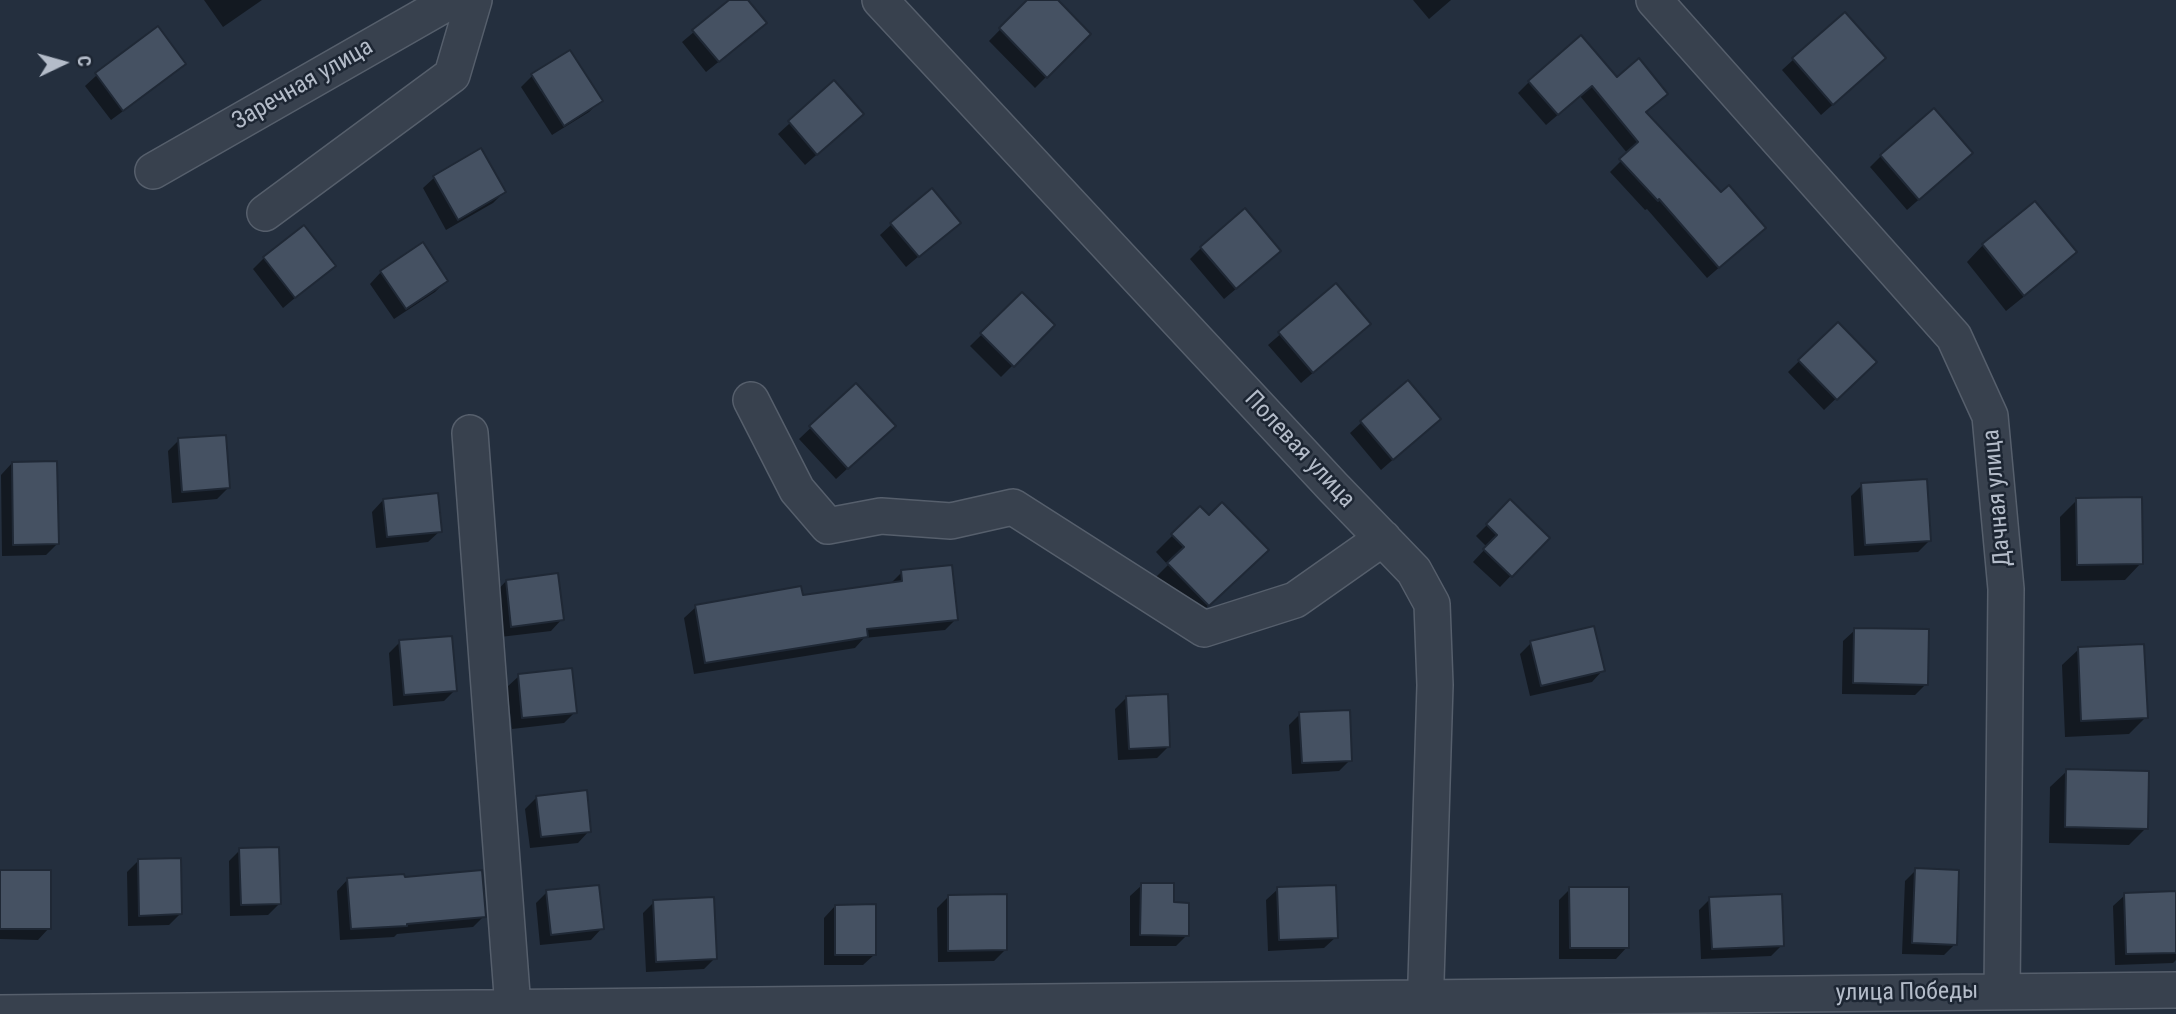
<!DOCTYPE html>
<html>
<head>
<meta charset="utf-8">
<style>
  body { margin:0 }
  #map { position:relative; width:2176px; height:1014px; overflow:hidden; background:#242f3e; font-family:"Roboto Condensed",sans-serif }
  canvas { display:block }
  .north { position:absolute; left:28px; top:28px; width:70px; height:70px; -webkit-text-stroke:5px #1d2633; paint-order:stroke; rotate:85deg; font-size:19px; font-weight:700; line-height:28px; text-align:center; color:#b4bcc9 }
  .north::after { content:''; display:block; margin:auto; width:24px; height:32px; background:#b4bcc9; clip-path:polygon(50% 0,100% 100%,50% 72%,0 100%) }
</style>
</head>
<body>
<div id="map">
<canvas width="2176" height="1014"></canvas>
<div class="north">С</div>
</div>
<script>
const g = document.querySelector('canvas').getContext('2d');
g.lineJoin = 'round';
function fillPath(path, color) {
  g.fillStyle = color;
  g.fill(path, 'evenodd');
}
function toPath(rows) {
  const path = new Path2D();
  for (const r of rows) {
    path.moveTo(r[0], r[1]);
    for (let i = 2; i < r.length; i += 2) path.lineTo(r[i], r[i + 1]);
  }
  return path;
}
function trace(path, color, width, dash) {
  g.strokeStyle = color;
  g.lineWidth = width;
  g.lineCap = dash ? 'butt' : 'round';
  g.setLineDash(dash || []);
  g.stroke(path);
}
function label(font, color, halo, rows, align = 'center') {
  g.font = font + ' "Roboto Condensed",sans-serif';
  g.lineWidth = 5;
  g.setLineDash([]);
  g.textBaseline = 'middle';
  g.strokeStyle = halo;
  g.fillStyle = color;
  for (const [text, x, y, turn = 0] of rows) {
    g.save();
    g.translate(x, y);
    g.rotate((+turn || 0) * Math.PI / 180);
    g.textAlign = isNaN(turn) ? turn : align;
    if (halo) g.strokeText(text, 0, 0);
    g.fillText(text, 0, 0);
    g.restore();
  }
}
const shadow = toPath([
  [204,0,262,0,223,27],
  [732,0,746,0,753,34,706,72,682,42],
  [1029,0,1055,0,1089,34,1035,88,989,41],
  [1413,0,1451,0,1429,19],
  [1794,59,1873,69,1821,115,1782,70],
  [183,63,172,75,111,120,85,86,97,75],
  [532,76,600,101,589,112,552,135,521,87],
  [1617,80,1752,239,1707,278,1647,209,1645,210,1610,172,1628,154,1580,96,1546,125,1518,93,1529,82],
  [834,83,850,125,805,165,778,134],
  [1881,156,1959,164,1907,210,1870,167],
  [435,177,504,192,493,203,446,230,423,188],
  [958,223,906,267,880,235,892,224],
  [1983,245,2075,252,2058,269,2006,311,1967,262],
  [1201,248,1268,262,1224,299,1190,259],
  [264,258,333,266,283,308,253,269],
  [381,272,446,281,435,292,394,319,370,284],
  [1336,286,1357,335,1301,383,1268,345],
  [1022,295,1053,325,1001,377,970,346],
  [1837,324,1874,362,1824,410,1788,372],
  [856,385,882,437,836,479,799,439],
  [1362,422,1427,430,1381,470,1350,433],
  [179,440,228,488,217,499,172,503,168,451],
  [12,463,57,544,46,555,2,556,1,475],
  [1862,485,1929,541,1918,552,1854,556,1851,496],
  [383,500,440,531,428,542,376,548,372,512],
  [2077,500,2141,563,2125,580,2061,581,2060,517],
  [1510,502,1547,538,1500,587,1473,562,1487,547,1476,536],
  [1200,508,1249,567,1191,622,1152,581,1168,565,1156,552],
  [902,572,956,619,945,630,864,638,855,648,694,674,684,618,696,607,801,597,891,583],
  [506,581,562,619,551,631,500,637,495,593],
  [1855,630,1926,684,1915,695,1842,694,1843,641],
  [400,642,455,690,444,701,393,706,389,653],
  [1531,643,1603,670,1592,682,1530,696,1520,654],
  [2079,649,2146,717,2129,734,2065,737,2062,665],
  [519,676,575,712,564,723,512,729,507,687],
  [1126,698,1169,746,1157,758,1118,760,1115,709],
  [1300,714,1350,760,1339,771,1292,774,1289,725],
  [2067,771,2146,828,2129,845,2049,843,2050,787],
  [537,797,589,831,578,843,530,848,525,809],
  [240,850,280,903,268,915,230,916,229,861],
  [138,861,180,914,169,925,128,926,127,872],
  [1916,870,1955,944,1944,955,1902,954,1905,881],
  [0,872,49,928,38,940,0,939],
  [348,879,403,879,484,916,473,927,397,934,394,937,340,940,337,891],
  [1142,885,1172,904,1187,935,1176,946,1130,946,1130,896],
  [1278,889,1336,937,1324,948,1268,951,1266,900],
  [1570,889,1627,947,1616,959,1559,959,1559,900],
  [547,892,602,928,591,940,540,945,536,903],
  [2176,893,2176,960,2173,963,2115,965,2113,906,2125,895],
  [948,897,1006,949,994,961,938,962,937,908],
  [1710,899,1782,945,1771,956,1701,959,1699,910],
  [654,902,715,958,704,969,646,972,643,913],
  [835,906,875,954,863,965,824,965,824,918]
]);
const building = toPath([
  [729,0,748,0,767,23,719,62,692,30,729,0],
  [1027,0,1058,0,1091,34,1047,78,999,28,1027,0],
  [1845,12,1886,58,1833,105,1792,58,1845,12],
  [158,26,186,64,123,111,95,73,158,26],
  [1581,35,1617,77,1639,58,1668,94,1646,112,1721,192,1729,185,1766,228,1719,268,1659,199,1658,201,1619,159,1638,142,1592,86,1558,115,1528,81,1581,35],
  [570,50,603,101,564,126,531,74,570,50],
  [834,80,864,114,817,155,788,121,834,80],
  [1934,108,1973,153,1919,200,1880,155,1934,108],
  [481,148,506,192,458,220,433,176,481,148],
  [932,188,961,223,919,257,890,223,932,188],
  [2035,201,2077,252,2024,296,1982,244,2035,201],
  [1245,208,1281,251,1236,289,1200,247,1245,208],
  [304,225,336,266,295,298,263,257,304,225],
  [423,242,448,281,406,309,380,271,423,242],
  [1336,283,1371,324,1313,373,1278,332,1336,283],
  [1022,292,1055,325,1014,367,980,333,1022,292],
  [1838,322,1877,362,1837,400,1798,360,1838,322],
  [1408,380,1441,419,1393,460,1360,421,1408,380],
  [856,383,896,426,848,469,809,426,856,383],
  [226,435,230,488,182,492,178,438,226,435],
  [57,461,59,544,13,545,12,462,57,461],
  [1927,479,1931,541,1865,545,1861,483,1927,479],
  [438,493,442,532,387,537,383,499,438,493],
  [2142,497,2143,564,2077,565,2076,498,2142,497],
  [1510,499,1550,538,1512,577,1483,549,1497,535,1486,524,1510,499],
  [1222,502,1269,550,1209,606,1167,563,1184,547,1171,534,1200,506,1209,515,1222,502],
  [952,565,958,620,867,629,868,637,705,663,695,605,801,586,803,595,902,581,901,570,952,565],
  [558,573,564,620,511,627,506,580,558,573],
  [1594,626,1605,671,1541,686,1530,641,1594,626],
  [1854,628,1929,629,1928,685,1853,683,1854,628],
  [452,636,457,691,404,695,399,640,452,636],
  [2144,644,2148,718,2081,721,2078,647,2144,644],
  [572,668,577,713,522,718,518,674,572,668],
  [1168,694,1170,747,1129,749,1126,696,1168,694],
  [1350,710,1352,761,1302,763,1299,712,1350,710],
  [2066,769,2149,771,2148,829,2065,827,2066,769],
  [587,790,591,832,541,837,536,796,587,790],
  [279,847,281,904,241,905,239,848,279,847],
  [181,858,182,914,139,916,138,859,181,858],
  [1915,868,1959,870,1957,945,1912,943,1915,868],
  [0,870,51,870,51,929,0,929,0,870],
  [482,870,486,917,407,924,407,926,351,929,347,878,404,874,405,877,482,870],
  [1141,883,1174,883,1174,902,1189,903,1189,936,1140,935,1141,883],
  [599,885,604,929,551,935,546,890,599,885],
  [1336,885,1338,938,1279,940,1277,887,1336,885],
  [1569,887,1629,887,1629,948,1570,948,1569,887],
  [2176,891,2176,953,2126,954,2124,893,2176,891],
  [1007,894,1007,950,948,951,948,895,1007,894],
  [1782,894,1784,946,1712,949,1709,897,1782,894],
  [714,897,717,959,656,962,653,900,714,897],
  [876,904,876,955,835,955,835,905,876,904]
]);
const street = toPath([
  [880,0,1333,487,1414,571,1432,604,1435,685,1425,1014],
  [1654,0,1954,337,1990,416,2006,589,2002,992],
  [153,171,452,0],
  [265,213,452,75,474,0],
  [751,400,797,490,828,526,881,516,951,521,1013,507,1204,629,1295,600,1383,538],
  [470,433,513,1008],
  [0,1013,2176,990]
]);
const streetNames = [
  ["Заречная улица",303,85,-30],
  ["Полевая улица",1299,450,47],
  ["Дачная улица",1998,498,-95],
  ["улица Победы",1907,993,-1]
];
fillPath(shadow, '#0007');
fillPath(building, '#455162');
trace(building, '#1f2835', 2);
trace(street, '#565f6c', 38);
trace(street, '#38414e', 35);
label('24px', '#b4bcc9', '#1d2633', streetNames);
</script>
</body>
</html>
